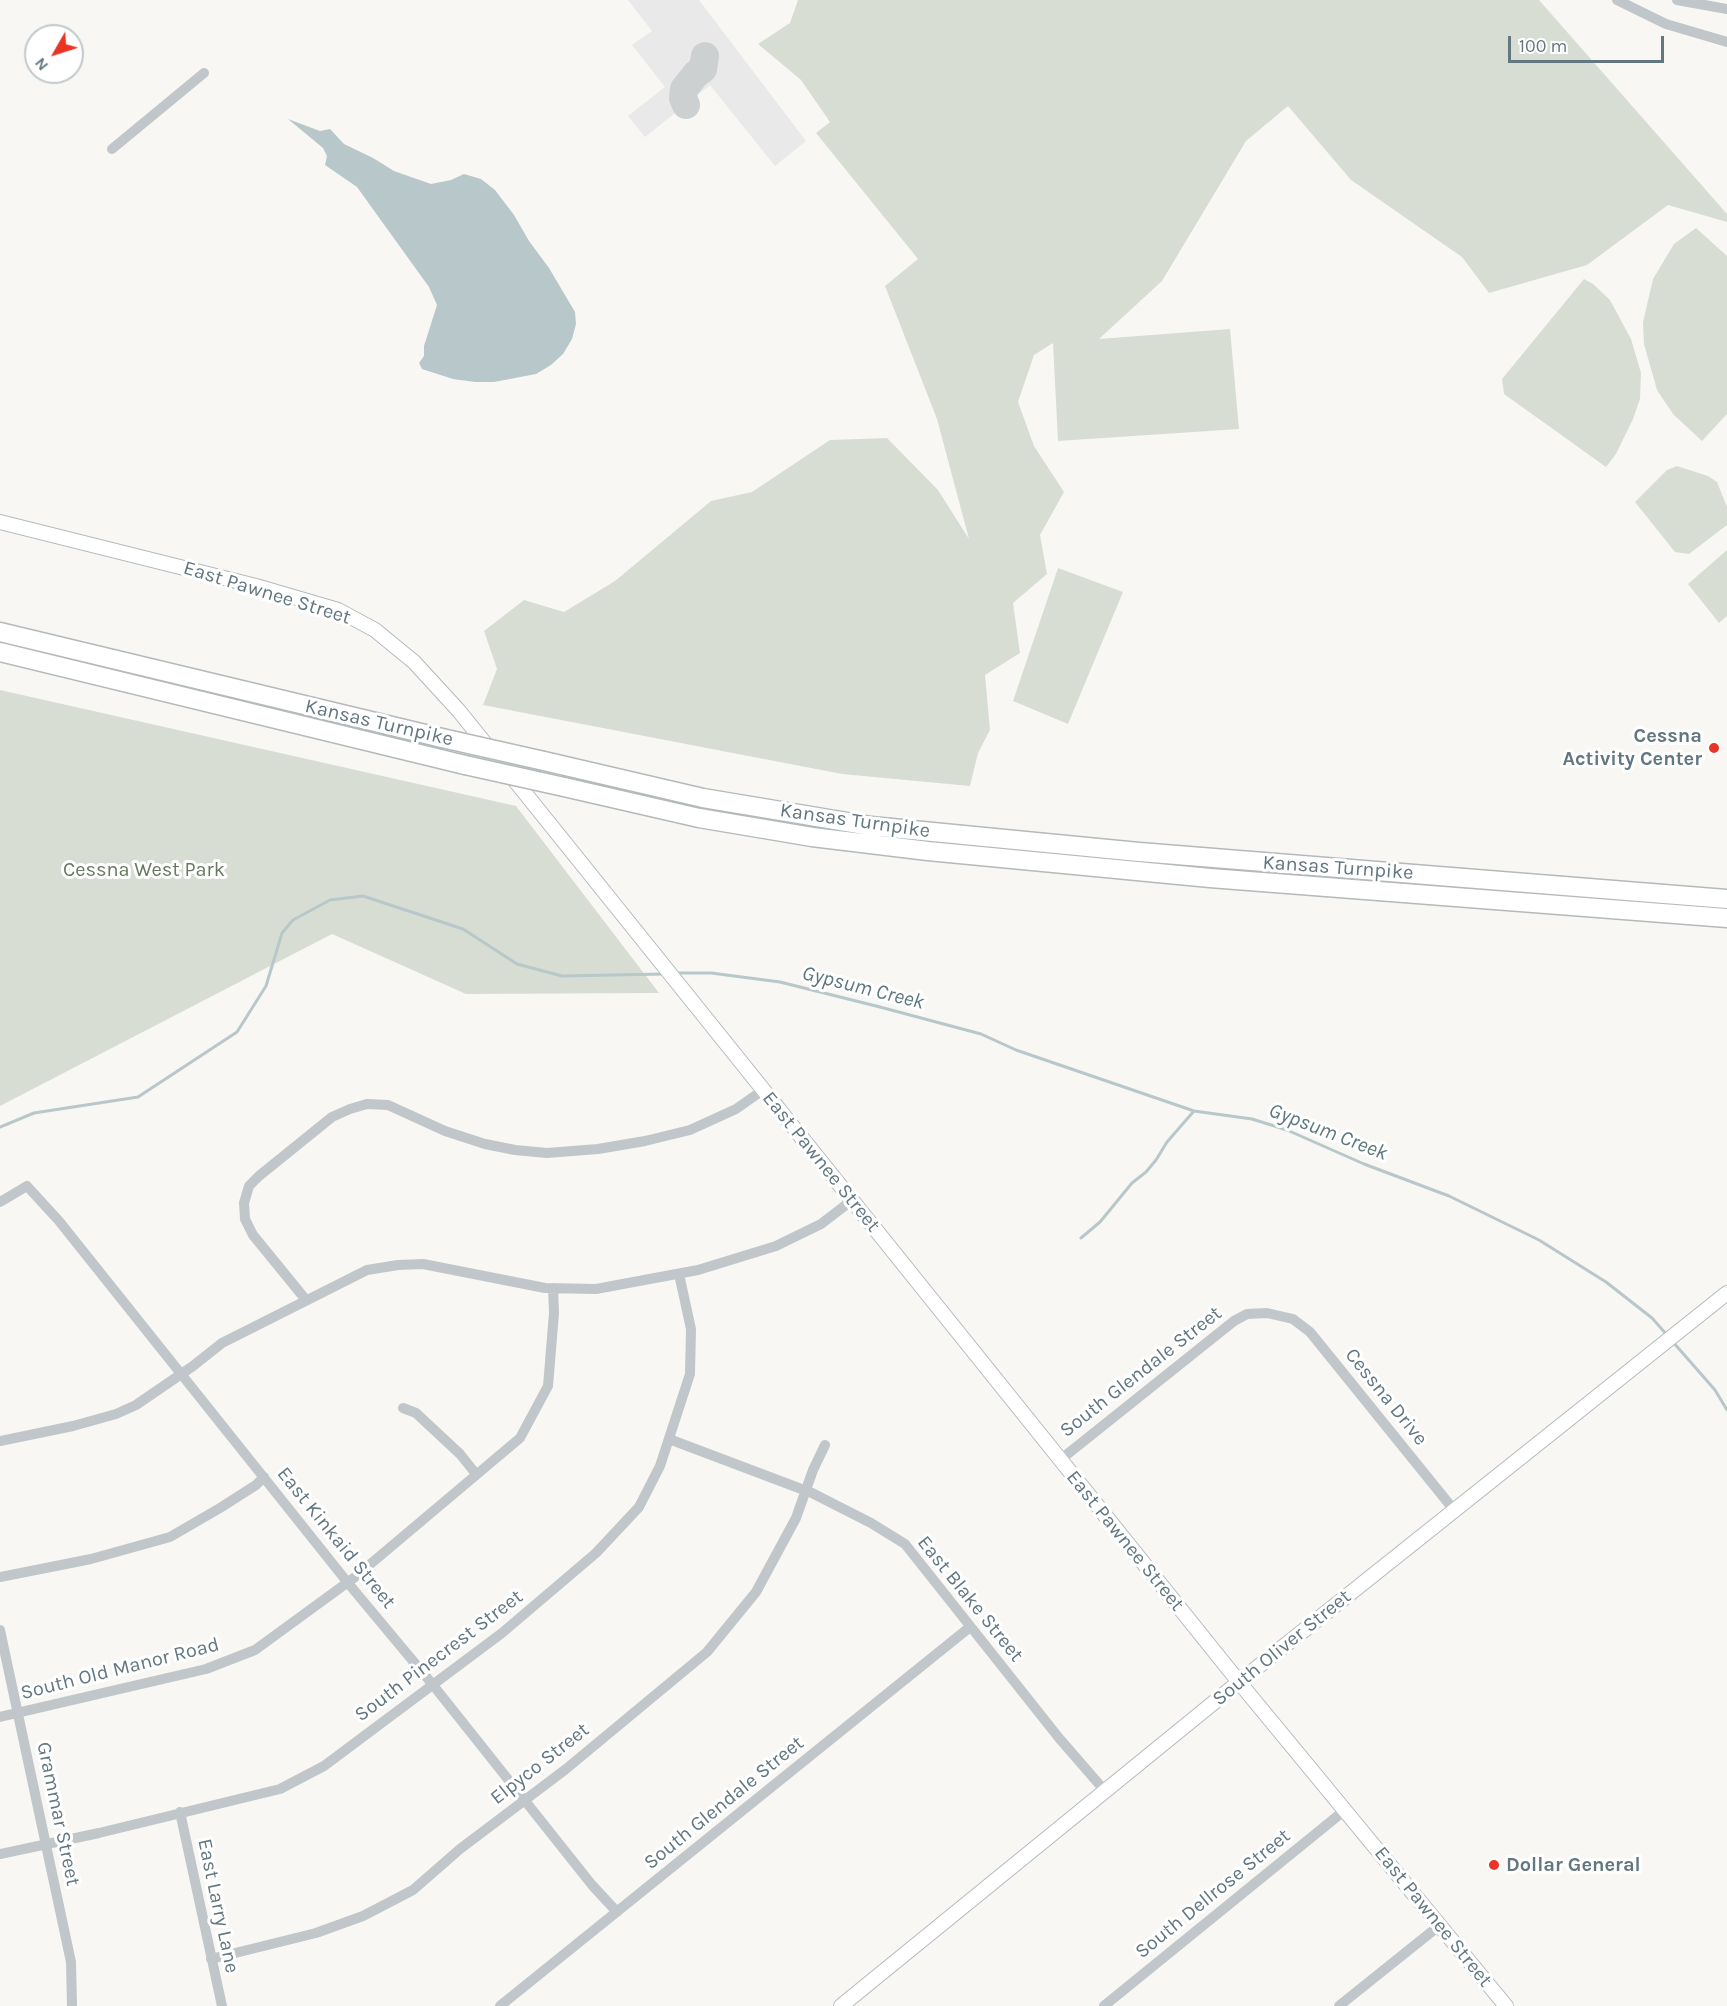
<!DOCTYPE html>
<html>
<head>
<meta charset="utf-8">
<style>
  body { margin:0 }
  #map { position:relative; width:1727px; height:2006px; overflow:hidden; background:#f8f7f4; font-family:Karla,sans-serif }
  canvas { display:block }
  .north { position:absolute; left:24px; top:24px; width:60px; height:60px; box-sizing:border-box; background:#fff; border:2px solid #c0c9cc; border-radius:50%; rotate:231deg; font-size:16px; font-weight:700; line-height:24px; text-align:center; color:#627780 }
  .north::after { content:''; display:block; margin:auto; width:21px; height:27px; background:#e83524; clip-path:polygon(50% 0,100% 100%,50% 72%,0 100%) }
  .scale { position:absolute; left:1508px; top:36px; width:156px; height:27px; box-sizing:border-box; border:3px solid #627780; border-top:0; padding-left:8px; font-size:18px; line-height:21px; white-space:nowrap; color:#627780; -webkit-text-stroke:4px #fff; paint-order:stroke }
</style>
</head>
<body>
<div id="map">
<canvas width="1727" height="2006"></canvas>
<div class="north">N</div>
<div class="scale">100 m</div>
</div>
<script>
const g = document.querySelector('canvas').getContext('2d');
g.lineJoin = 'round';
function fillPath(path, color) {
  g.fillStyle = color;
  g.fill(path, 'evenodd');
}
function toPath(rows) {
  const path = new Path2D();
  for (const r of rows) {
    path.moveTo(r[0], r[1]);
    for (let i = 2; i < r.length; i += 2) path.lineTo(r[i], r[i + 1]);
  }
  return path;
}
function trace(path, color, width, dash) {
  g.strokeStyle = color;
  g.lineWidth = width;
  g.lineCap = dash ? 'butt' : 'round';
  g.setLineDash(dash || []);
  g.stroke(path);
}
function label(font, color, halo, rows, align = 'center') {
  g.font = font + ' Karla,sans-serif';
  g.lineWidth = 6;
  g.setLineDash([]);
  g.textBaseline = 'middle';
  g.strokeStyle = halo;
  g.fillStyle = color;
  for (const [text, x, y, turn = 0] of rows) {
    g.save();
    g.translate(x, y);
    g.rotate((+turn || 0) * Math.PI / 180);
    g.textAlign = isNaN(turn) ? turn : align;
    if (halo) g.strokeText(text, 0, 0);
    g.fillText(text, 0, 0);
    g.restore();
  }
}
const built = toPath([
  [628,0,699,0,806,141,775,166,710,85,645,137,628,116,665,87,632,45,652,31]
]);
const green = toPath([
  [798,0,1539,0,1727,214,1727,222,1668,205,1587,265,1489,293,1462,257,1351,180,1288,106,1246,141,1162,281,1099,339,1230,329,1239,429,1058,441,1053,343,1034,355,1018,402,1034,446,1064,492,1040,535,1047,574,1013,603,1020,653,985,675,990,730,978,753,970,786,842,774,483,705,497,669,484,631,524,600,564,612,615,581,711,501,752,492,830,440,887,438,938,490,969,539,937,419,885,286,918,259,816,133,830,122,801,80,758,44,790,23],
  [1696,228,1727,256,1727,414,1702,441,1673,414,1657,390,1644,344,1643,322,1653,279,1674,244],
  [1584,279,1593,284,1610,300,1631,339,1641,373,1640,399,1633,419,1616,454,1606,467,1504,394,1502,379],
  [1677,466,1708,476,1717,482,1727,507,1727,525,1689,554,1675,552,1635,502,1667,470],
  [1727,550,1727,616,1719,623,1688,584],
  [1058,568,1123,592,1068,724,1013,701],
  [0,690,516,806,659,993,466,994,332,934,0,1106]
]);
const water = toPath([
  [288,119,320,131,330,129,344,144,373,158,394,171,431,184,451,180,464,174,481,179,495,190,514,215,529,241,549,268,575,312,576,324,572,339,563,354,551,365,536,374,494,382,475,382,453,379,422,369,419,363,424,356,424,346,437,305,429,287,357,187,325,165,327,156,323,148]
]);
const stream = toPath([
  [677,973,711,973,780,982,880,1007,981,1034,1016,1050,1194,1111,1252,1119,1287,1130,1364,1164,1449,1196,1539,1240,1606,1282,1652,1318,1667,1335],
  [0,1127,34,1113,138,1097,237,1032,266,986,282,933,293,920,330,900,363,896,463,929,517,964,562,976,665,974],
  [1081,1238,1100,1222,1132,1183,1146,1172,1156,1160,1167,1142,1194,1111],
  [1673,1342,1715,1390,1727,1410]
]);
const taxiway = toPath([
  [686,105,683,98,684,89,696,74,703,69,705,56]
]);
const minor = toPath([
  [1617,0,1666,24,1727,42],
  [1677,0,1727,9],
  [112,149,204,73],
  [0,1202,27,1186,59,1221,348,1583,433,1685,592,1885,617,1912],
  [306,1300,253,1235,245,1219,244,1203,249,1186,259,1176,332,1117,350,1109,367,1104,388,1105,445,1131,485,1144,515,1150,547,1153,598,1149,645,1141,690,1130,736,1109,763,1090],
  [403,1408,416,1413,460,1454,476,1474],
  [669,1439,812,1493,871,1523,905,1544,1059,1738,1105,1791],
  [0,1441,73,1426,116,1414,136,1405,193,1366,222,1343,367,1270,398,1265,423,1264,545,1288,596,1289,698,1270,776,1246,821,1224,851,1201],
  [1060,1460,1234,1321,1247,1314,1267,1313,1293,1319,1310,1332,1454,1510],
  [0,1577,91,1559,170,1537,220,1508,256,1485,264,1477],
  [0,1630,71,1962,72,2006],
  [0,1717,206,1669,255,1650,355,1577,520,1438,548,1386,554,1313,553,1288],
  [180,1812,222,2006],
  [0,1854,99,1833,280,1789,324,1766,502,1633,596,1553,639,1507,660,1466,690,1374,691,1329,679,1274],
  [211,1959,316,1933,363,1916,413,1890,460,1849,566,1769,707,1652,756,1592,796,1518,813,1470,825,1445],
  [500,2006,970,1627],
  [1104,2006,1345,1810],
  [1339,2006,1440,1925]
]);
const secondary = toPath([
  [0,522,256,586,338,610,375,630,414,662,459,711,1239,1682,1506,2006],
  [841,2006,1239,1682,1727,1293]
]);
const motorway = toPath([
  [0,632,442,738],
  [0,652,465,765],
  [544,761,703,798,871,826,1139,852,1727,899],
  [564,787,699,818,812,837,928,851,1210,878,1727,918]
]);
const motorwayBridge = toPath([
  [442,738,544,761],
  [465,765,564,787]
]);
const markers = [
  [1714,748,6,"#e83524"],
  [1494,1865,6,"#e83524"]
];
const streetNames = [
  ["East Pawnee Street",267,593,17],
  ["Kansas Turnpike",379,723,13],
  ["Kansas Turnpike",855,821,8],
  ["Kansas Turnpike",1338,868,4],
  ["East Pawnee Street",821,1162,51],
  ["South Glendale Street",1141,1372,-38],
  ["Cessna Drive",1386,1397,51],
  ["East Kinkaid Street",336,1538,51],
  ["East Pawnee Street",1125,1541,51],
  ["East Blake Street",970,1599,51],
  ["South Oliver Street",1282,1648,-39],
  ["South Pinecrest Street",439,1656,-37],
  ["South Old Manor Road",120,1669,-14],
  ["Elpyco Street",540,1764,-38],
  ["South Glendale Street",724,1803,-39],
  ["Grammar Street",58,1814,78],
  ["South Dellrose Street",1213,1894,-39],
  ["East Larry Lane",218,1906,78],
  ["East Pawnee Street",1433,1917,51]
];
const poiNames = [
  ["Cessna",1702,736],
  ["Activity Center",1702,759],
  ["Dollar General",1506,1865,"left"]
];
const parkNames = [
  ["Cessna West Park",144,870]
];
const waterNames = [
  ["Gypsum Creek",863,988,14],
  ["Gypsum Creek",1328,1132,21]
];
fillPath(built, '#e8e9e8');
fillPath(green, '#d8ddd3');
fillPath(water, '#b8c7ca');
trace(stream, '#b8c7ca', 3);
trace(taxiway, '#ccd0d0', 28);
trace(secondary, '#b3babd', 16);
trace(motorway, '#b4b9bb', 21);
trace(minor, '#c0c6c9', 10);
trace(secondary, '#fff', 14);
trace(motorway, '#fff', 18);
trace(motorwayBridge, '#b4b9bb', 21, []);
trace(motorwayBridge, '#fff', 18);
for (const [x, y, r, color] of markers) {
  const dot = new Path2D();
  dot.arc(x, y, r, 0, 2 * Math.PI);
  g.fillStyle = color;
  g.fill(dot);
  trace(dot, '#fff', 2);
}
label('20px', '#627780', '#fff', streetNames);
label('bold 20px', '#627780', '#fff', poiNames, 'right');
label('20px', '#687861', '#fff', parkNames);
label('italic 21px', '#5c777c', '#fff', waterNames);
</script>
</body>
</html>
